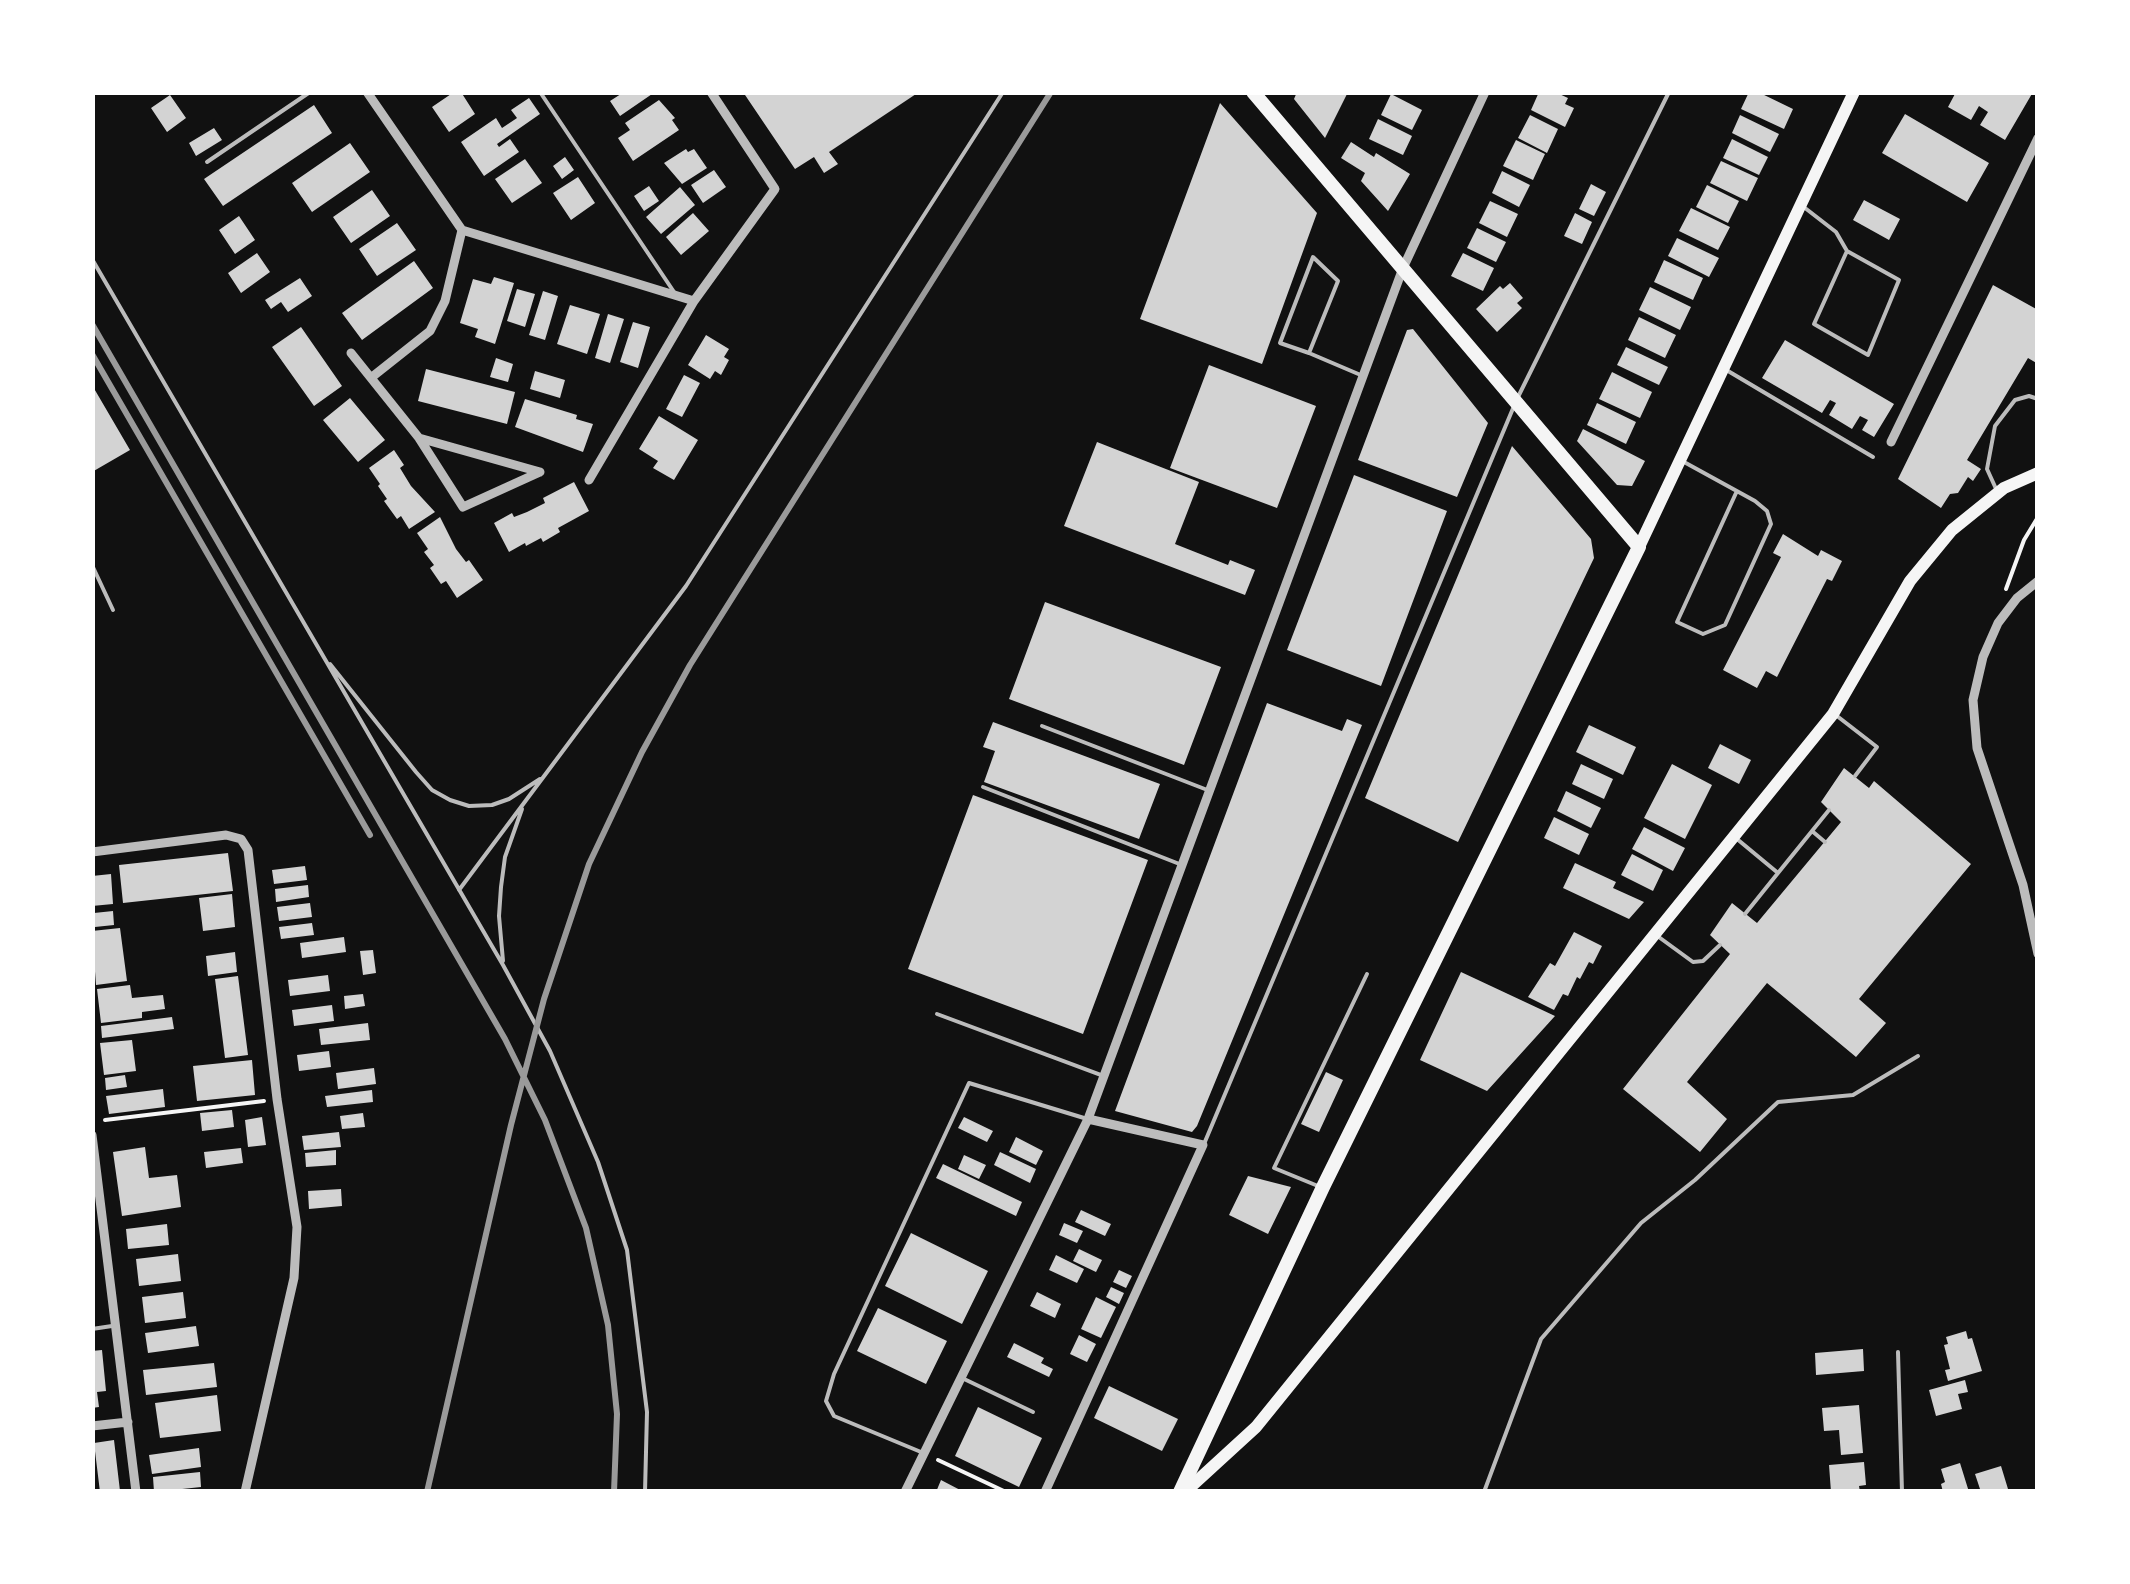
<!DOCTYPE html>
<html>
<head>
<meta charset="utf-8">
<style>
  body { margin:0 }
  #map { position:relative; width:2130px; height:1584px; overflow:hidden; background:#111; font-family:"Public Sans",sans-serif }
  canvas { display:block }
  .frame { position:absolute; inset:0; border:95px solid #fff; pointer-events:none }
</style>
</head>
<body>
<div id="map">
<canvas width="2130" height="1584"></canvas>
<div class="frame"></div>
</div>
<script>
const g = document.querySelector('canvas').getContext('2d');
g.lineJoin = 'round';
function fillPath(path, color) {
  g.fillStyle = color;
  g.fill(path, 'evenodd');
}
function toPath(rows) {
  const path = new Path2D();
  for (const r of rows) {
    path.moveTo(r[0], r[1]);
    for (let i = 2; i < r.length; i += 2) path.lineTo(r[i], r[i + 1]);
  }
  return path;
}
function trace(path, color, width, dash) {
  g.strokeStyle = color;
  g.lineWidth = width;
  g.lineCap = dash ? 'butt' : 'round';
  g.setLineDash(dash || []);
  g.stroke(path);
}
const building = toPath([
  [454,92,461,92,475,114,449,132,432,107],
  [624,92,655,92,620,116,610,101],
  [743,92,919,92,829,152,838,164,824,173,814,157,795,169],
  [1297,92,1348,92,1325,138,1294,99],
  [1539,92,1555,92,1568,98,1565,104,1574,108,1565,127,1531,110],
  [1749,92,1758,92,1793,109,1784,129,1741,109],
  [1956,92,2033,92,2005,140,1980,125,1988,112,1979,106,1971,120,1948,107],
  [1391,94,1422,110,1412,130,1381,115],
  [170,95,186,118,167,132,151,108],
  [529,98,540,114,497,144,499,147,510,139,519,152,484,176,461,142,496,118,502,128,517,118,511,110],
  [659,100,675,118,672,120,679,130,633,161,618,138,630,130,625,123],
  [1220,103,1317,213,1262,364,1140,319],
  [314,105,332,133,223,206,204,179],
  [1905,114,1989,163,1967,202,1882,153],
  [1530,115,1558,129,1547,153,1518,138],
  [1740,115,1779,134,1770,152,1732,133],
  [1378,119,1412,136,1403,155,1369,139],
  [214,128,222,140,196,156,189,143],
  [1732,139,1768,157,1759,175,1723,158],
  [1516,140,1545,154,1533,180,1503,166],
  [1351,142,1374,157,1376,153,1410,174,1388,211,1361,181,1365,173,1341,158],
  [350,143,370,172,312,212,292,183],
  [686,149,688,152,694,149,707,168,682,184,664,163],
  [565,157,574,170,562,179,553,166],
  [525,159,542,183,512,203,495,179],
  [1721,161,1758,178,1747,201,1710,183],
  [714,170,726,187,703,203,691,185],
  [1502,171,1530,185,1519,207,1492,193],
  [578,177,595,203,571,220,553,193],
  [1591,184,1606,192,1594,216,1579,209],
  [1707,185,1739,201,1728,223,1696,207],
  [649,186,659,201,644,211,634,196],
  [680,187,695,205,661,234,646,217],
  [372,190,390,216,351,243,333,217],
  [1864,200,1900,219,1889,240,1853,220],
  [1490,201,1518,214,1507,237,1479,223],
  [1691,208,1730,227,1718,250,1679,231],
  [693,213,709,231,681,255,666,237],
  [1575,213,1592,222,1582,244,1564,236],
  [239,216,255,240,235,254,219,230],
  [397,223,416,250,377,276,359,249],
  [1477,228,1506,242,1496,262,1467,248],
  [1677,238,1719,258,1709,277,1668,256],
  [257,253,270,272,241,293,228,273],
  [1463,253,1494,268,1483,291,1451,276],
  [1664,260,1703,278,1693,300,1654,282],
  [414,261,433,288,362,340,342,313],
  [494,277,514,283,495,344,475,337,478,329,460,323,473,279,491,284],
  [300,278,312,296,288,312,281,302,271,309,265,300],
  [1510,283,1523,298,1517,303,1522,308,1497,332,1476,309,1500,286,1503,289],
  [1993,285,2038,310,2038,364,2028,358,1967,460,1981,469,1973,481,1968,477,1958,493,1950,494,1941,508,1898,479],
  [1650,287,1691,307,1680,330,1639,310],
  [517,289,535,294,525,327,507,321],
  [543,291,558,296,545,340,529,335],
  [570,305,600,314,587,354,557,344],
  [608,314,624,319,610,363,595,358],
  [1639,317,1676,335,1665,358,1628,340],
  [633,322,650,327,638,368,620,362],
  [301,327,342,386,314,406,272,347],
  [1413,329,1488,423,1457,497,1358,460,1407,330],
  [706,335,729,349,724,357,729,360,721,375,715,371,710,379,688,365],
  [1785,340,1894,404,1874,437,1862,430,1868,420,1860,416,1852,429,1829,415,1836,403,1830,400,1822,413,1762,378],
  [1626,347,1668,367,1659,385,1617,365],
  [496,358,513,364,508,382,490,377],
  [1209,365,1316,406,1277,508,1170,468],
  [426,369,515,392,507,424,418,401],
  [535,371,565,380,560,398,530,389],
  [1612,372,1652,392,1640,418,1599,399],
  [684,375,700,383,682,417,666,409],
  [92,385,130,450,92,472],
  [350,398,385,440,358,462,323,420],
  [525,399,577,415,576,419,593,424,583,452,515,427],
  [1597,403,1636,422,1626,444,1587,425],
  [659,416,698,440,674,480,653,468,658,461,639,449],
  [1583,429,1645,461,1632,486,1617,485,1577,441],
  [1097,442,1199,482,1175,544,1228,565,1230,560,1255,570,1245,595,1064,526],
  [1512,446,1591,539,1594,558,1458,842,1365,798],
  [394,450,404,465,400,468,411,486,435,512,409,529,401,516,397,519,384,501,387,499,378,486,380,484,369,468],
  [1354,475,1447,511,1381,686,1287,650],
  [574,482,589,511,558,528,560,532,543,542,541,538,526,546,525,543,509,552,494,523,512,513,514,517,527,512,545,503,543,498],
  [440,517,456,549,466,562,469,560,483,580,457,598,446,581,441,584,430,568,434,565,424,552,428,549,417,533],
  [1783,534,1818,556,1821,550,1842,561,1832,581,1827,579,1777,677,1766,671,1757,688,1723,670,1781,557,1773,553],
  [1045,602,1221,667,1184,765,1009,699],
  [1267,703,1342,731,1347,719,1362,725,1197,1126,1192,1132,1115,1111],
  [993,722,1160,784,1139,839,984,782,995,751,983,747],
  [1589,725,1636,747,1623,775,1576,752],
  [1720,744,1751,760,1739,784,1708,768],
  [1581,764,1613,779,1604,799,1572,784],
  [1672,764,1712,785,1685,839,1644,818],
  [1844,768,1869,788,1874,781,1971,864,1859,999,1886,1023,1856,1057,1767,983,1687,1082,1727,1119,1700,1152,1623,1089,1730,954,1710,935,1732,903,1757,923,1841,822,1821,802],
  [1566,791,1601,808,1591,828,1557,811],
  [973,795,1148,860,1083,1034,908,969],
  [1554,817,1589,834,1579,855,1544,838],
  [1644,827,1685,848,1673,871,1632,849],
  [228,853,233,891,123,903,119,865],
  [1632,854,1663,870,1653,891,1621,875],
  [1575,863,1616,882,1613,888,1644,902,1629,919,1563,888],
  [305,866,307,880,274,884,272,870],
  [111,874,113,904,92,906,92,876],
  [308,885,309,897,276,902,275,889],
  [232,894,235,927,203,931,199,898],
  [310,903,312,917,279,921,277,907],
  [113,911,114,925,95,927,94,913],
  [312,923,314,935,281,939,279,927],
  [120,928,127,981,96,985,92,931],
  [1574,932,1602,946,1593,964,1589,962,1580,979,1577,977,1568,996,1563,994,1554,1010,1528,997,1550,963,1555,966],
  [344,937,346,952,302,958,300,943],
  [373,950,376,973,363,975,360,951],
  [235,952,237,972,208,976,206,956],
  [1461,972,1555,1016,1487,1091,1420,1060],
  [328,975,330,991,290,996,288,980],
  [238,976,248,1055,225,1058,215,979],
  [130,985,132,998,163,995,165,1009,142,1012,142,1018,101,1023,97,989],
  [363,994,365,1006,345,1009,344,996],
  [332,1005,334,1021,294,1026,292,1010],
  [172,1017,174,1029,102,1038,101,1026],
  [368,1023,370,1040,321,1045,319,1029],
  [132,1040,136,1071,104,1075,100,1043],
  [329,1051,331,1067,299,1071,297,1055],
  [252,1060,255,1095,197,1101,193,1066],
  [374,1068,376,1084,338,1089,336,1073],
  [1326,1072,1343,1080,1319,1132,1301,1124],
  [125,1075,127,1087,106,1090,105,1078],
  [163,1089,165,1107,109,1114,106,1096],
  [372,1090,373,1102,327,1107,325,1096],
  [232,1110,234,1127,202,1131,200,1113],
  [363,1113,365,1127,342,1129,340,1116],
  [262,1117,266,1145,248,1147,245,1120],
  [964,1117,993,1131,987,1142,958,1128],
  [339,1132,341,1147,304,1150,302,1136],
  [1016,1137,1043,1151,1036,1165,1009,1152],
  [145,1147,149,1178,177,1175,181,1207,122,1216,113,1152],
  [241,1148,243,1163,206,1168,204,1152],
  [336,1150,336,1165,306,1167,305,1153],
  [1000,1152,1036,1169,1030,1183,994,1165],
  [964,1155,986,1165,979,1179,958,1169],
  [943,1164,1022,1202,1016,1216,936,1178],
  [1248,1176,1291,1187,1268,1234,1229,1215],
  [341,1189,342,1206,309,1209,308,1191],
  [1081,1210,1111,1224,1105,1236,1075,1222],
  [1064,1223,1083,1231,1077,1243,1059,1235],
  [167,1224,169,1245,128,1249,126,1229],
  [911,1233,988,1271,962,1324,885,1286],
  [1079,1249,1102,1260,1096,1272,1073,1261],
  [178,1254,181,1281,139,1286,136,1259],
  [1056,1255,1084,1269,1077,1283,1049,1270],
  [1119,1270,1132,1276,1126,1288,1113,1282],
  [1111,1287,1124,1293,1119,1304,1106,1297],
  [183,1292,186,1318,145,1323,142,1297],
  [1037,1292,1061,1304,1055,1318,1030,1306],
  [1096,1297,1116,1307,1101,1338,1081,1329],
  [878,1308,947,1341,926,1384,857,1351],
  [196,1326,199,1346,148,1353,145,1333],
  [1966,1331,1968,1339,1972,1338,1982,1371,1948,1381,1945,1370,1950,1369,1944,1345,1948,1344,1946,1337],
  [1079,1335,1096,1344,1087,1362,1070,1354],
  [1014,1343,1044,1358,1041,1363,1053,1369,1049,1377,1007,1357],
  [1863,1349,1864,1371,1816,1375,1815,1353],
  [102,1350,106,1391,97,1392,99,1407,92,1408,92,1351],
  [214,1363,217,1387,146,1395,143,1370],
  [1965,1380,1968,1392,1958,1394,1962,1409,1936,1416,1929,1390],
  [1109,1386,1178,1419,1162,1451,1094,1418],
  [217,1395,221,1431,160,1438,155,1403],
  [1859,1405,1863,1453,1841,1455,1839,1430,1824,1431,1822,1408],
  [978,1407,1042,1438,1019,1487,955,1456],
  [114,1440,120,1491,100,1492,94,1443],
  [199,1448,201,1467,152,1474,149,1455],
  [1864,1462,1866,1485,1859,1486,1860,1492,1831,1492,1829,1465],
  [1960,1463,1969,1492,1943,1492,1941,1484,1945,1482,1941,1469],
  [2001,1466,2008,1489,1981,1492,1975,1474],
  [200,1472,201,1487,154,1492,153,1477],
  [941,1480,964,1492,936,1492]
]);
const path = toPath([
  [2006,589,2024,540,2038,517],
  [105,1120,264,1101],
  [938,1460,1006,1492]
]);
const service = toPath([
  [540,92,674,292],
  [207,162,310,92],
  [1805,208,1836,232,1847,251,1899,280,1868,355,1814,324,1847,251],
  [92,259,503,965,550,1051,598,1162,627,1250,647,1412,645,1492],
  [1309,353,1280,343,1313,257,1338,281,1309,353,1363,376],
  [1728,371,1873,457],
  [1518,397,1669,92],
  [1684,462,1755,501,1767,511,1771,524,1725,625,1703,634,1677,622,1736,493],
  [1997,491,1987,469,1995,426,2015,400,2029,396,2038,399],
  [92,565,113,610],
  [330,664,416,772,432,790,450,800,469,806,492,805,509,799,540,779],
  [1837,716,1877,747,1855,776],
  [1042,726,1210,791],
  [983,787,1182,865],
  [1812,831,1825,842],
  [1737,839,1778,873,1829,810],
  [459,890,686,586,1003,92],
  [1745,914,1778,873],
  [1656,935,1693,962,1703,961,1720,945],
  [503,961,499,916,501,887,505,857,522,809],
  [937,1014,1104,1076],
  [1204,1144,1514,406],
  [1318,1186,1274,1168,1367,974],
  [92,1329,112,1326],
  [1898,1352,1902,1492],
  [962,1378,1033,1412],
  [921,1452,834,1416,826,1401,834,1374,969,1083,1084,1118],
  [1484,1492,1541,1339,1641,1223,1695,1180,1778,1102,1853,1095,1918,1056]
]);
const minor = toPath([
  [367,92,462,230,694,301],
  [351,353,419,438,463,507,540,472],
  [372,377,430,331,445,301,462,230],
  [419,438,540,472],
  [1891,442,2038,138],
  [589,480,694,301,775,189,711,92],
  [2038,581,2017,598,1998,623,1983,657,1973,700,1977,748,2023,885,2038,954],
  [92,852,226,835,241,839,248,850,277,1099,297,1227,294,1278,245,1492],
  [92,1135,136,1492],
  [92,1426,128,1422],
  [905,1492,1088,1119,1403,268,1485,92],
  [1045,1492,1203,1145,1088,1119]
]);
const secondary = toPath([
  [1639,547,1854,92],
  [1185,1492,1256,1427,1833,714,1910,581,1952,530,2004,488,2038,473]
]);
const primary = toPath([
  [1180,1492,1323,1187,1639,547,1253,92]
]);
const rail = toPath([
  [92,324,505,1039,545,1120,586,1228,608,1325,617,1414,614,1492],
  [92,354,370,835],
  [427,1492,511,1125,544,999,589,864,642,752,690,665,1051,92]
]);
fillPath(building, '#d3d3d3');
trace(path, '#f5f5f5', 4);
trace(service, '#bcbcbc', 4);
trace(minor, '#bcbcbc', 9);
trace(secondary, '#f5f5f5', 12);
trace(primary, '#f5f5f5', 14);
trace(rail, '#9a9a9a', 6);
</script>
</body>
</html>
